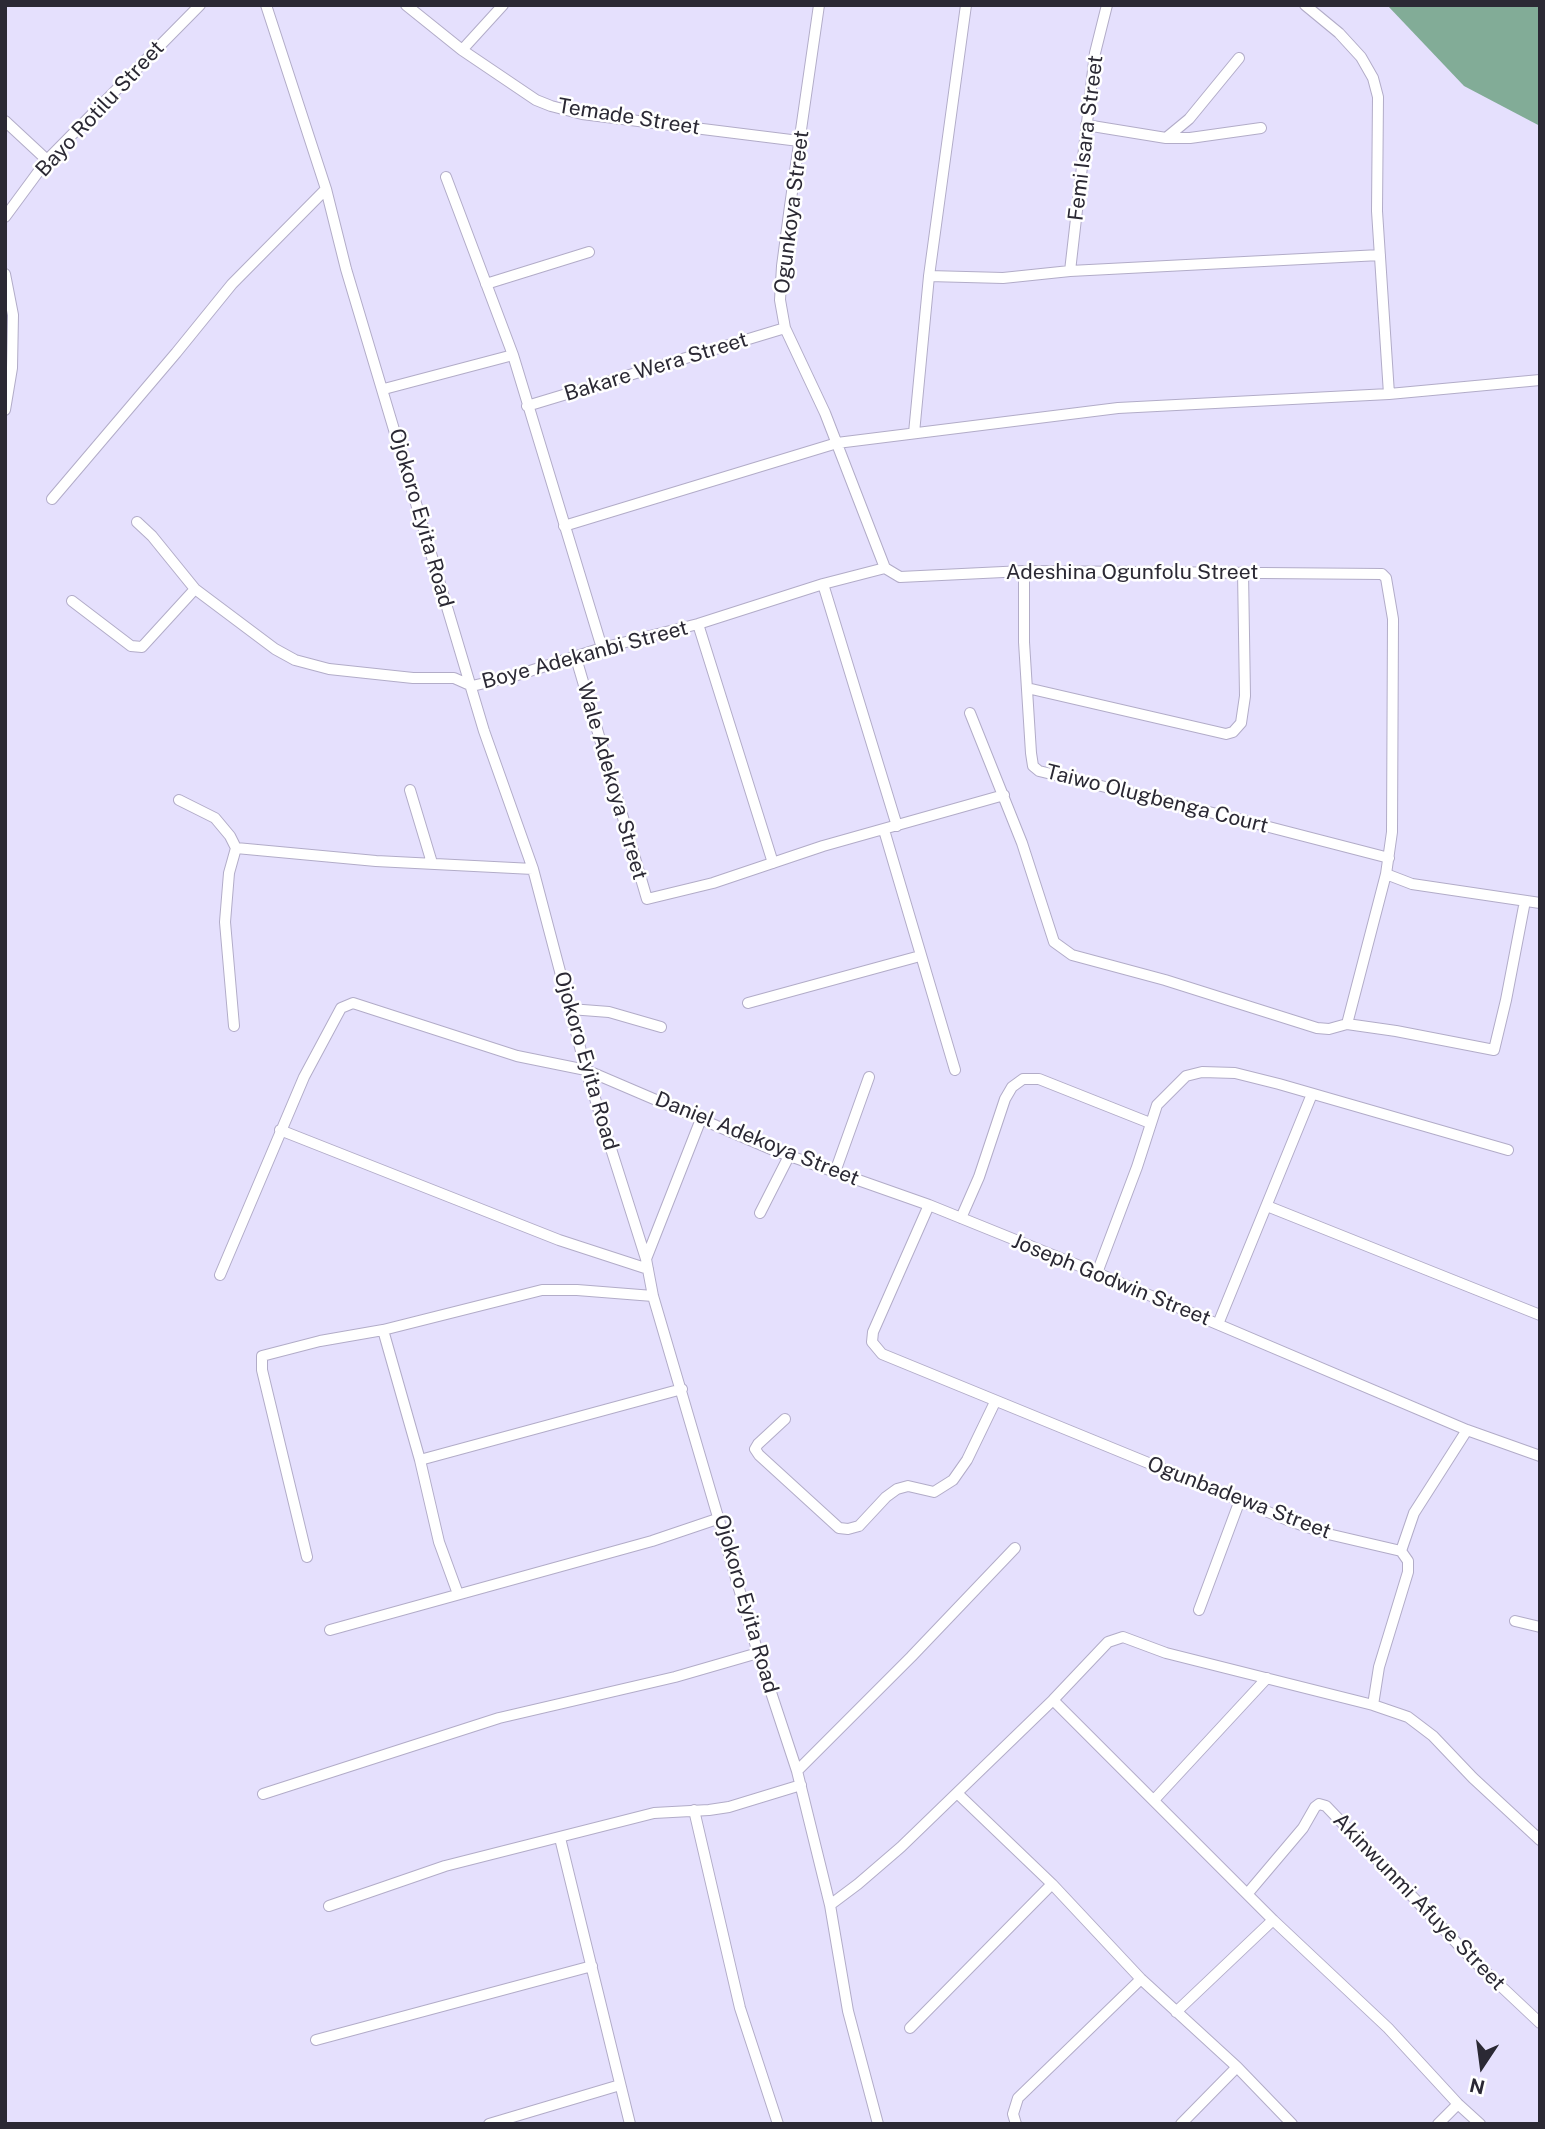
<!DOCTYPE html>
<html>
<head>
<meta charset="utf-8">
<style>
  body { margin:0 }
  #map { position:relative; width:1545px; height:2129px; overflow:hidden; background:#e5e0fd; font-family:"Public Sans",sans-serif }
  canvas { display:block }
  .frame { position:absolute; inset:0; border:7px solid #2b2934; pointer-events:none }
  .north { position:absolute; left:1447px; top:2031px; width:70px; height:70px; -webkit-text-stroke:5px #fff; paint-order:stroke; rotate:193deg; font-size:19px; font-weight:700; line-height:28px; text-align:center; color:#2b2934 }
  .north::after { content:''; display:block; margin:auto; width:24px; height:32px; background:#2b2934; clip-path:polygon(50% 0,100% 100%,50% 72%,0 100%) }
</style>
</head>
<body>
<div id="map">
<canvas width="1545" height="2129"></canvas>
<div class="frame"></div>
<div class="north">N</div>
</div>
<script>
const g = document.querySelector('canvas').getContext('2d');
g.lineJoin = 'round';
function fillPath(path, color) {
  g.fillStyle = color;
  g.fill(path, 'evenodd');
}
function toPath(rows) {
  const path = new Path2D();
  for (const r of rows) {
    path.moveTo(r[0], r[1]);
    for (let i = 2; i < r.length; i += 2) path.lineTo(r[i], r[i + 1]);
  }
  return path;
}
function trace(path, color, width, dash) {
  g.strokeStyle = color;
  g.lineWidth = width;
  g.lineCap = dash ? 'butt' : 'round';
  g.setLineDash(dash || []);
  g.stroke(path);
}
function label(font, color, halo, rows, align = 'center') {
  g.font = font + ' "Public Sans",sans-serif';
  g.lineWidth = 5;
  g.setLineDash([]);
  g.textBaseline = 'middle';
  g.strokeStyle = halo;
  g.fillStyle = color;
  for (const [text, x, y, turn = 0] of rows) {
    g.save();
    g.translate(x, y);
    g.rotate((+turn || 0) * Math.PI / 180);
    g.textAlign = isNaN(turn) ? turn : align;
    if (halo) g.strokeText(text, 0, 0);
    g.fillText(text, 0, 0);
    g.restore();
  }
}
const forest = toPath([
  [1387,5,1540,5,1540,126,1464,86]
]);
const minor = toPath([
  [266,5,326,189,346,269,484,731,533,869,586,1070,646,1259,653,1296,758,1653,797,1771,830,1905,848,2011,878,2124],
  [406,5,462,50,536,100,551,106,582,114,799,141],
  [819,5,790,206,782,266,780,300,785,328,825,413,885,568],
  [1305,5,1339,33,1361,57,1373,78,1378,97,1377,211,1389,394],
  [462,50,503,5],
  [5,121,47,160],
  [1086,125,1166,138,1190,138,1261,128],
  [1166,138,1189,119,1239,58],
  [446,177,513,355,602,648],
  [5,217,47,160,200,5],
  [1070,271,1095,53,1107,5],
  [5,274,13,315,12,368,5,410],
  [929,276,1003,278,1070,271,1380,255],
  [486,284,589,252],
  [384,389,513,355],
  [527,406,785,328],
  [914,433,929,276,966,5],
  [52,499,176,353,232,284,326,189],
  [137,522,152,536,195,589,275,649,295,660,329,669,413,678,454,678,472,686],
  [564,526,837,443,1118,408,1389,394,1540,380],
  [885,568,900,577,1024,571,1382,574,1386,578,1393,619,1392,832,1386,874,1347,1024],
  [1024,571,1024,642,1031,753,1033,766,1039,771,1238,819,1389,858],
  [823,584,897,826],
  [72,601,131,646,142,647,195,589],
  [698,624,773,863],
  [576,658,647,899,713,883,823,846,1004,795],
  [472,686,511,677,602,648,698,624,823,584,885,568],
  [1027,688,1226,734,1233,732,1241,723,1245,696,1243,572],
  [970,713,1022,843,1054,942,1072,955,1165,980,1317,1028,1329,1029,1347,1024,1396,1031,1494,1050,1506,1000,1525,901],
  [410,790,432,863],
  [179,800,215,818,230,836,236,848,229,873,225,922,234,1026],
  [884,830,955,1070],
  [236,848,376,861,533,869],
  [1386,874,1412,884,1540,903],
  [748,1003,920,956],
  [570,1009,609,1012,661,1027],
  [280,1130,559,1240,648,1269],
  [835,1172,869,1077],
  [929,1205,873,1332,872,1342,882,1354,1290,1521,1328,1534,1401,1551,1408,1561,1408,1572,1379,1667,1373,1705],
  [1267,1206,1540,1315],
  [760,1213,789,1156],
  [961,1218,979,1177,1005,1099,1012,1087,1023,1079,1039,1079,1150,1123],
  [646,1259,701,1119],
  [1097,1273,1137,1167,1157,1105,1186,1076,1202,1072,1235,1073,1279,1084,1508,1150],
  [220,1275,304,1077,341,1008,353,1003,517,1056,586,1070,773,1150,929,1205,1097,1273,1467,1430,1540,1456],
  [1218,1324,1312,1094],
  [383,1330,420,1460,439,1542,458,1594],
  [785,1419,758,1444,755,1449,759,1455,839,1528,848,1529,859,1526,886,1497,897,1489,908,1486,934,1492,953,1480,967,1460,995,1402],
  [420,1460,682,1389],
  [1401,1551,1414,1513,1467,1430],
  [307,1557,262,1370,262,1356,320,1341,383,1330,542,1290,577,1290,653,1296],
  [1199,1610,1240,1500],
  [1515,1621,1540,1627],
  [330,1630,652,1541,720,1518],
  [1053,1700,1273,1920,1388,2028,1458,2104,1480,2124],
  [797,1771,911,1657,1015,1548],
  [957,1793,1052,1884,1141,1979,1237,2067,1292,2124],
  [263,1794,499,1718,675,1677,758,1653],
  [1154,1800,1267,1678],
  [694,1810,740,2008,778,2124],
  [560,1838,630,2124],
  [1248,1893,1303,1828,1315,1807,1319,1804,1326,1806,1472,1959,1540,2023],
  [830,1905,858,1884,901,1847,1053,1700,1108,1642,1123,1637,1166,1653,1373,1705,1408,1717,1433,1736,1473,1778,1540,1840],
  [329,1906,445,1866,654,1813,709,1810,729,1807,801,1785],
  [1176,2012,1273,1920],
  [910,2028,1052,1884],
  [316,2040,592,1966],
  [489,2124,620,2085],
  [1016,2124,1013,2114,1018,2098,1141,1979],
  [1181,2124,1237,2067],
  [1438,2124,1458,2104]
]);
const streetNames = [
  ["Bayo Rotilu Street",100,109,-47],
  ["Temade Street",629,117,9],
  ["Femi Isara Street",1086,138,-83],
  ["Ogunkoya Street",792,212,-83],
  ["Bakare Wera Street",656,367,-17],
  ["Ojokoro Eyita Road",421,518,74],
  ["Adeshina Ogunfolu Street",1132,573],
  ["Boye Adekanbi Street",585,655,-15],
  ["Wale Adekoya Street",612,781,74],
  ["Taiwo Olugbenga Court",1157,799,14],
  ["Ojokoro Eyita Road",586,1061,74],
  ["Daniel Adekoya Street",757,1139,22],
  ["Joseph Godwin Street",1111,1280,22],
  ["Ogunbadewa Street",1239,1498,21],
  ["Ojokoro Eyita Road",746,1604,74],
  ["Akinwunmi Afuye Street",1419,1902,46]
];
fillPath(forest, '#82ac97');
trace(minor, '#b2acc8', 12);
trace(minor, '#fff', 10);
label('21px', '#2b2934', '#fff', streetNames);
</script>
</body>
</html>
